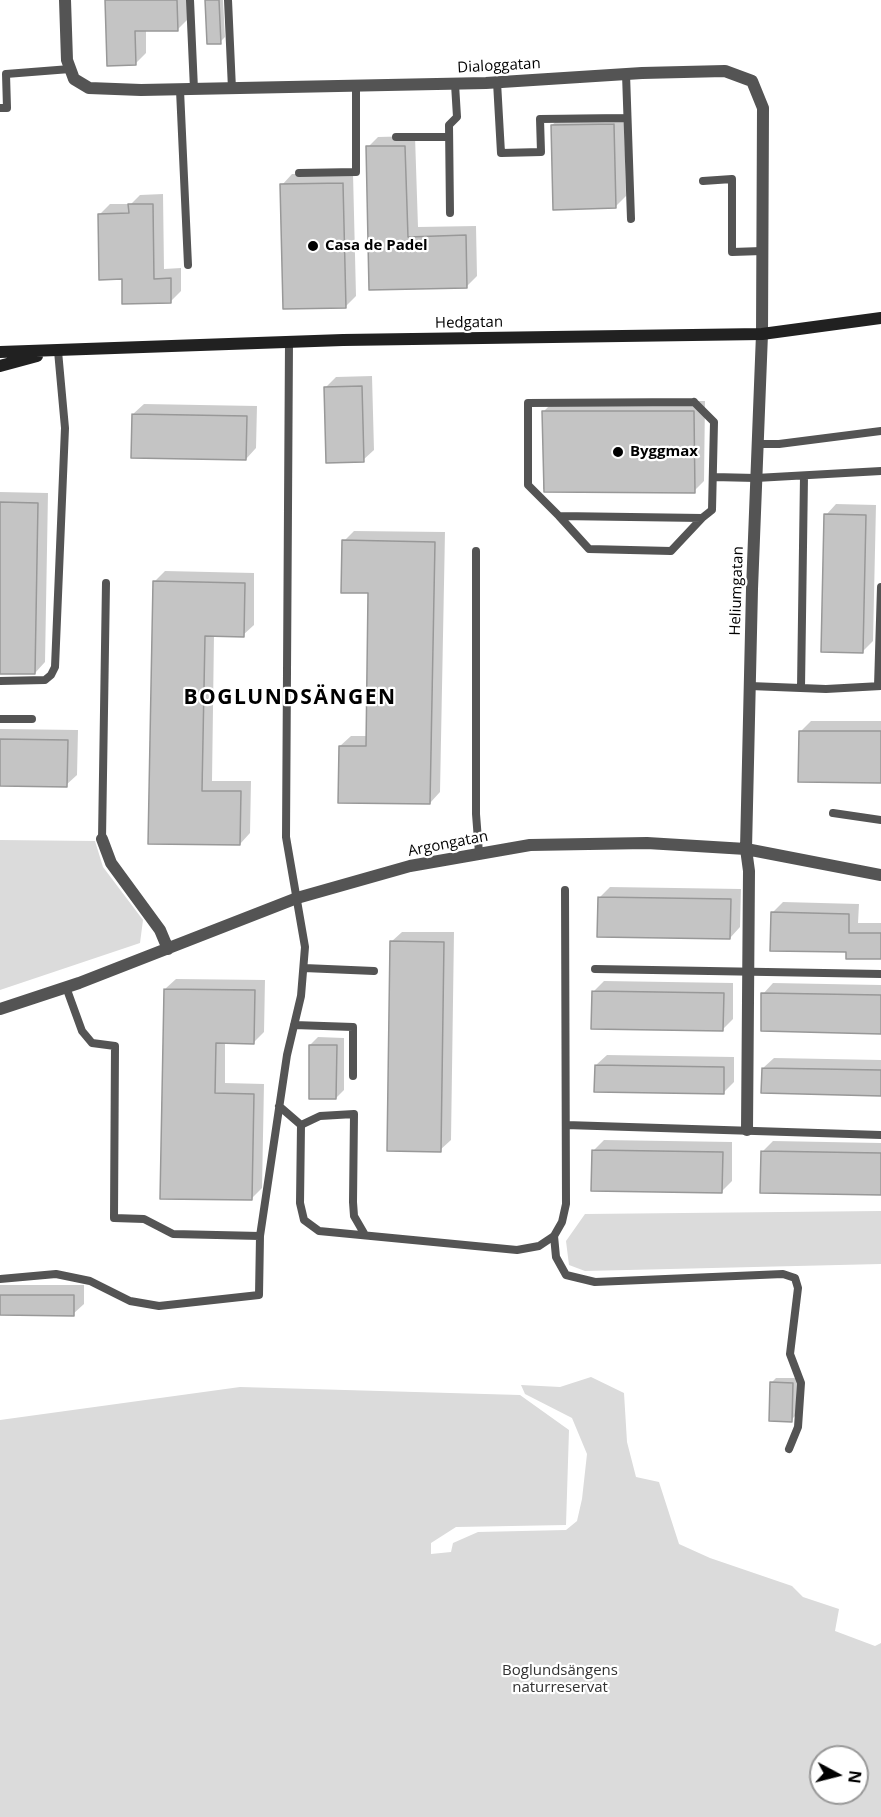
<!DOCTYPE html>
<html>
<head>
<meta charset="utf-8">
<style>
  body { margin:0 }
  #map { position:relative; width:881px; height:1817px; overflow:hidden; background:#fff; font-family:"Open Sans",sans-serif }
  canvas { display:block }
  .north { position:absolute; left:809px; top:1745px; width:60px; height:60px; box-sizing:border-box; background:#fff; border:2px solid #999; border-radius:50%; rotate:97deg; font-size:16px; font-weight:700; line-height:24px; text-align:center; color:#000 }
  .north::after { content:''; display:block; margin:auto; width:21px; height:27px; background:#000; clip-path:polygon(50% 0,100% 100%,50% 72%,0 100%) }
</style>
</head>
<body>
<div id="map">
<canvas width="881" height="1817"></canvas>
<div class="north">N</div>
</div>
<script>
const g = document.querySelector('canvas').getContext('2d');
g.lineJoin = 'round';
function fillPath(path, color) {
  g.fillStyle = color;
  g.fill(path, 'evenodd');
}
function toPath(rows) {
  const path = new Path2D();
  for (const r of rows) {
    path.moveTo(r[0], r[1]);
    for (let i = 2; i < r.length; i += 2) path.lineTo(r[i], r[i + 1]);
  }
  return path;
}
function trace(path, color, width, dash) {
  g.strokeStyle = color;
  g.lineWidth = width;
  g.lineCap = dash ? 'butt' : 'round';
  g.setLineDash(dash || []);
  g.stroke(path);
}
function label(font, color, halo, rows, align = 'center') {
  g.font = font + ' "Open Sans",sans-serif';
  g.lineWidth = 4.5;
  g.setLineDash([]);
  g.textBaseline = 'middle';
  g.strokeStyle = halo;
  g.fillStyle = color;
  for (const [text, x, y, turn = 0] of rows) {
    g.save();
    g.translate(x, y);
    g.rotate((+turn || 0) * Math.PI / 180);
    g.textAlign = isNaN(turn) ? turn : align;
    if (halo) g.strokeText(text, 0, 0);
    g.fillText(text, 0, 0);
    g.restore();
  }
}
const green = toPath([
  [0,840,95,841,103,867,143,920,140,943,0,990],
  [881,1211,881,1264,585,1271,569,1265,566,1241,585,1214],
  [591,1377,624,1393,627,1442,636,1477,659,1482,679,1544,710,1558,792,1586,803,1597,839,1609,835,1631,875,1646,881,1643,881,1817,0,1817,0,1420,240,1387,520,1395,569,1430,566,1525,456,1527,431,1543,431,1554,451,1552,453,1543,478,1532,566,1530,577,1521,582,1499,587,1454,572,1418,525,1394,521,1385,560,1387],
  [821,1757,857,1757,857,1793,821,1793]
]);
const shadow = toPath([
  [107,0,188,0,188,19,178,29,146,30,146,53,136,63],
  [207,0,223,0,225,37,220,42],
  [624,114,626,196,615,207,552,125,563,115],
  [415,136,418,227,476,226,477,276,467,286,371,289,368,147,378,137],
  [353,173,356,296,346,306,282,185,292,174],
  [163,194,164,269,181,268,181,291,171,301,123,278,99,215,110,204,131,204,140,195],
  [372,376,374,450,363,460,325,388,336,377],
  [554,401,705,401,704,481,694,491,543,489,544,411],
  [144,404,257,406,256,448,246,459,133,414],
  [0,492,48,493,45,662,35,673,0,673],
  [836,504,876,505,873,641,862,652,826,515],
  [354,531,445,532,440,792,430,803,340,746,351,736,368,736,370,592,344,541],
  [165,571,254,573,254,625,243,635,214,635,212,781,251,781,250,833,240,844,150,842,154,582],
  [811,721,881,721,881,781,800,732],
  [0,729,78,730,77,775,66,785,0,784],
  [610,887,741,889,740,927,730,938,600,897],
  [783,902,859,904,858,923,881,923,881,958,847,951,772,913],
  [402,932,454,932,451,1140,440,1150,391,942],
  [176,979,265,980,264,1032,254,1042,225,1042,225,1083,264,1084,262,1188,251,1199,165,989],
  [604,981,733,983,733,1019,722,1030,593,992],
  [773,983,881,985,881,1032,763,994],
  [318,1037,344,1038,344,1090,336,1098,310,1045],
  [607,1055,734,1057,734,1082,723,1093,596,1065],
  [774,1058,881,1060,881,1094,763,1068],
  [604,1140,732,1142,732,1181,721,1192,593,1151],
  [773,1141,881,1143,881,1193,762,1152],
  [0,1285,84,1285,84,1304,73,1314,0,1314],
  [776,1378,797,1378,796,1415,791,1420,771,1383]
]);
const building = toPath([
  [105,0,177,0,178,31,135,31,136,65,107,66,105,0],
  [205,0,219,0,221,44,207,44,205,0],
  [614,124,616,208,553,210,551,125,614,124],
  [366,146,405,146,408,237,466,235,467,288,369,290,366,146],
  [343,183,346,308,283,309,280,184,343,183],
  [128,204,153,204,154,279,171,278,171,303,122,304,122,279,99,280,98,214,129,213,128,204],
  [362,386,364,462,326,463,324,387,362,386],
  [542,411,694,411,695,493,544,492,542,411],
  [132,414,247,416,246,460,131,458,132,414],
  [0,502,38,503,35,674,0,674,0,502],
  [824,514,866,515,863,653,821,652,824,514],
  [342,540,435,542,430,804,338,803,339,746,366,746,368,593,341,593,342,540],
  [153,581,245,583,244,637,205,636,202,791,241,791,240,845,148,844,153,581],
  [799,731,881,731,881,783,798,782,799,731],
  [0,739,68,740,67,787,0,786,0,739],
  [598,897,731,899,730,939,597,937,598,897],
  [771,912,849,914,849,933,881,933,881,959,846,959,846,952,770,951,771,912],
  [390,941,444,942,441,1152,387,1151,390,941],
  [164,989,255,990,254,1044,216,1043,215,1093,254,1094,252,1200,160,1199,164,989],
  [592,991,724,993,723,1031,591,1029,592,991],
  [761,993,881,995,881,1034,761,1031,761,993],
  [309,1045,337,1045,336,1099,309,1099,309,1045],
  [595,1065,724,1067,724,1094,594,1092,595,1065],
  [762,1068,881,1070,881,1096,761,1093,762,1068],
  [592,1150,723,1152,722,1193,591,1191,592,1150],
  [761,1151,881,1153,881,1195,760,1193,761,1151],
  [0,1295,74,1295,74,1316,0,1315,0,1295],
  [770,1382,793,1383,792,1422,769,1421,770,1382]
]);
const lane = toPath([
  [190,0,194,89],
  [228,0,232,89],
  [626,74,631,219],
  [497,82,501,153,541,152,540,119,627,118],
  [180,90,188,265],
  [0,108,7,108,6,74,70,69],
  [396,137,449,137],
  [299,173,356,172,356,86],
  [703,181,732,179,732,252,762,251],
  [450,213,449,125,457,117,455,84],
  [694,402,714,422,712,510,702,518,559,516,528,485,528,403,694,402],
  [758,444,779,444,881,431],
  [713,477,756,478,881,471],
  [559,516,589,549,671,551,702,518],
  [476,551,476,814,479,853],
  [0,681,45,680,51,675,55,667,65,428,58,351],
  [750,686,826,689,881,686],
  [878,686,881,587],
  [801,688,804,476],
  [0,719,32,719],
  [833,813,881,820],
  [102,839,106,583],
  [304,968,374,971],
  [595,969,881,974],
  [66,987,82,1031,92,1043,115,1046,114,1218,144,1219,173,1234,260,1236,287,1055,301,996,305,947,286,837,289,342],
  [294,1025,353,1027,353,1076],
  [279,1106,301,1125,300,1203,304,1220,319,1231,517,1250,539,1246,554,1236,562,1222,566,1204,565,890],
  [301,1125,320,1116,354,1114,353,1202,354,1216,365,1235],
  [566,1125,881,1135],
  [554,1236,556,1257,566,1275,595,1282,783,1274,795,1278,798,1288,790,1354,801,1383,798,1427,789,1449],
  [0,1279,56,1274,90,1281,130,1301,159,1306,259,1295,260,1236]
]);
const street = toPath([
  [65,0,67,60,74,79,89,88,141,90,486,83,642,73,725,71,752,81,763,108,762,334,752,589,746,849,749,871,747,1130],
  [102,839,111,863,160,930,168,949],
  [0,1009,79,983,297,898,410,866,530,845,647,843,746,849,881,875]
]);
const secondary = toPath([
  [0,352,343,340,762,334,881,318],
  [0,366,37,356]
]);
const markers = [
  [313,246,6,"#000"],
  [618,452,6,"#000"]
];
const streetNames = [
  ["Dialoggatan",499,66,-3],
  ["Hedgatan",469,323,-1],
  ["Heliumgatan",737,591,-88],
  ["Argongatan",448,844,-11]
];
const poiNames = [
  ["Casa de Padel",325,246],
  ["Byggmax",630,452]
];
const parkNames = [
  ["Boglundsängens",560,1671],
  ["naturreservat",560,1688]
];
const districtNames = [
  ["BOGLUNDSÄNGEN",290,698]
];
fillPath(green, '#dbdbdb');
fillPath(shadow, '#0003');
fillPath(building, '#c4c4c4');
trace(building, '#989898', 1.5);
trace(lane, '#545454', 8);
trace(street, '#545454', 12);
trace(secondary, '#212121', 12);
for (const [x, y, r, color] of markers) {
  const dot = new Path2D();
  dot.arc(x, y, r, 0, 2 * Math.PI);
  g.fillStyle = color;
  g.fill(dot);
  trace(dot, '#fff', 2);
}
label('15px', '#000', '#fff', streetNames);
label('bold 15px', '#000', '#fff', poiNames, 'left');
label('15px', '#323232', '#fff', parkNames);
g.letterSpacing = '1.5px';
label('bold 21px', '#000', '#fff', districtNames);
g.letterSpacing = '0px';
</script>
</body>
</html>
